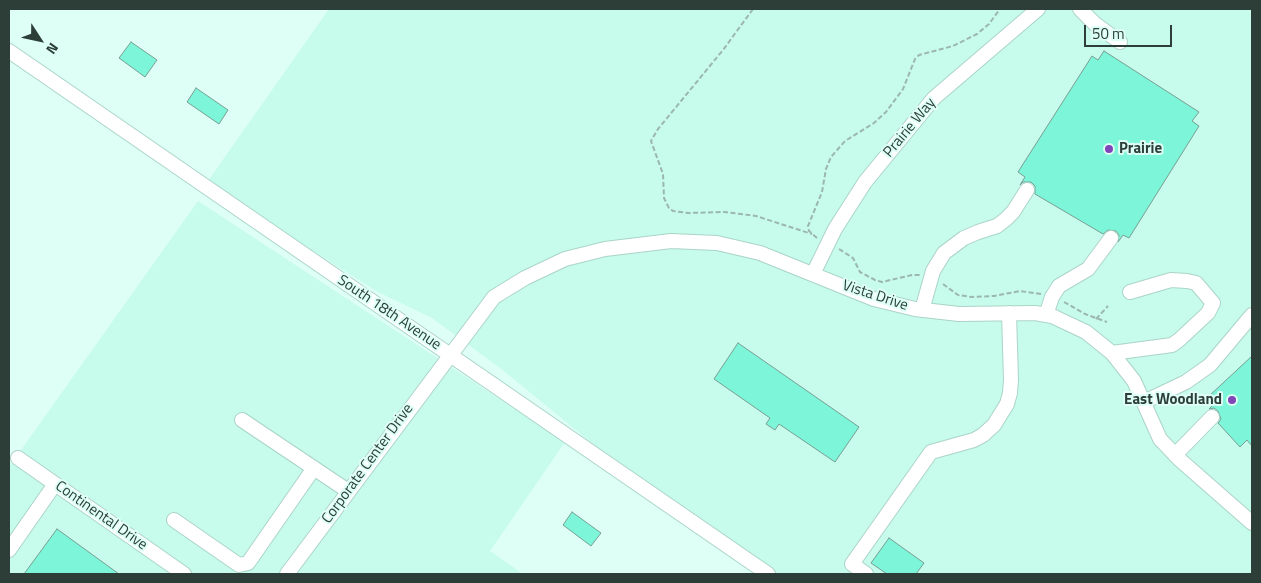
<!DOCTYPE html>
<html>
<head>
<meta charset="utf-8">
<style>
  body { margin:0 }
  #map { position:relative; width:1261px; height:583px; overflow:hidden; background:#ddfff5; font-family:"Titillium Web",sans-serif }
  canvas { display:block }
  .frame { position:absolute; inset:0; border:10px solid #2d3e39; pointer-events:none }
  .north { position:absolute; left:15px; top:15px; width:50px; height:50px; -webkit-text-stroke:4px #ddfff5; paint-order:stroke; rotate:125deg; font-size:14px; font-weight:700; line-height:20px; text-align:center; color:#2d3e39 }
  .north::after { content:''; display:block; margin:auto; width:18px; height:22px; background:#2d3e39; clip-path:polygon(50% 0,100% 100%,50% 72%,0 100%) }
  .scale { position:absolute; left:1084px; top:25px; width:88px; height:22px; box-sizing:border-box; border:2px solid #2d3e39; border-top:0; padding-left:6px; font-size:15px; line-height:18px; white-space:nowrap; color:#2d3e39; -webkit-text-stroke:4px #ddfff5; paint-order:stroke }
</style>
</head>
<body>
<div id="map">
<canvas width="1261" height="583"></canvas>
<div class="frame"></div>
<div class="north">N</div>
<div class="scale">50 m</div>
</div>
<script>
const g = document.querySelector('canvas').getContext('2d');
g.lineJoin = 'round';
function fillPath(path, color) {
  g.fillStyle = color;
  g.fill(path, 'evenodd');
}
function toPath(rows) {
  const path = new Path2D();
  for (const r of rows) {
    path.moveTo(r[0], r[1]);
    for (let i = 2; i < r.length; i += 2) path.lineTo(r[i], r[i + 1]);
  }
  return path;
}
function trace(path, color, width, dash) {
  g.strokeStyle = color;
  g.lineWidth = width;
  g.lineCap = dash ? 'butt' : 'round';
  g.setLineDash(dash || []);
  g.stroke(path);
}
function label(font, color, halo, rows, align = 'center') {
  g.font = font + ' "Titillium Web",sans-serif';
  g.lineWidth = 4;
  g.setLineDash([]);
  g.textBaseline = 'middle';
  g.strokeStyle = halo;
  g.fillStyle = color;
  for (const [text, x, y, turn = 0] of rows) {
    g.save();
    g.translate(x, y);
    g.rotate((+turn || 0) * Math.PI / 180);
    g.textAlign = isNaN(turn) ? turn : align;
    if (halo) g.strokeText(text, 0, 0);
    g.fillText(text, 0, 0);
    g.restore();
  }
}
const built = toPath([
  [329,9,1252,9,1252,574,778,574,610,458,504,371,432,318,378,292,253,213,208,181],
  [198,201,565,442,490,551,523,574,9,574,9,467]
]);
const building = toPath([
  [131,42,157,60,145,77,119,58,131,42],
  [1104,51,1199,112,1192,121,1199,126,1129,238,1123,235,1118,242,1119,235,1116,231,1108,230,1103,234,1035,194,1035,186,1031,182,1023,182,1020,185,1025,177,1018,172,1092,56,1098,60,1104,51],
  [196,88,228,110,219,124,187,102,196,88],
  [738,343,859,427,835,462,779,424,775,430,766,424,770,418,714,379,738,343],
  [1252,356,1252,446,1247,440,1240,447,1218,423,1221,419,1218,411,1214,408,1209,409,1214,404,1208,397,1252,356],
  [572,512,601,533,591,546,563,525,572,512],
  [57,529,119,574,24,574,57,529],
  [889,538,924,563,916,574,887,574,871,563,889,538]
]);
const path = toPath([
  [753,9,723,50,658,129,651,141,663,174,664,198,669,208,673,211,688,213,725,212,756,216,812,234],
  [817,238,809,231,808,226,822,192,826,169,831,157,845,141,874,123,886,112,903,89,915,59,919,55,953,46,977,34,989,24,1000,9],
  [839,249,853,258,860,272,875,280,882,282,912,275,920,275],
  [943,284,958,295,971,297,994,296,1020,291,1041,294],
  [1064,302,1085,314,1107,322],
  [1096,319,1108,306]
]);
const minor = toPath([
  [1080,9,1095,24,1120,42],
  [9,51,768,574],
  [813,274,835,229,865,182,934,98,1038,9],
  [922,310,933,271,944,253,964,238,978,232,997,226,1006,219,1013,212,1027,190],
  [1046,315,1052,297,1059,286,1088,269,1111,238],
  [1112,353,1172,345,1179,340,1208,313,1213,303,1196,283,1187,281,1171,280,1130,292],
  [1144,402,1186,382,1210,365,1252,315],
  [242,420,348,491],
  [1175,455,1212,417],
  [18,458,184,574],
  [174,520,239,565,248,563,314,468],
  [9,550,55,484],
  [287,574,494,297,525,278,565,259,605,249,671,241,717,243,760,253,874,299,915,309,959,314,1035,313,1052,316,1086,332,1112,353,1134,381,1160,439,1179,459,1252,523],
  [866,574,852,564,931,452,974,440,983,435,994,425,1007,404,1010,393,1011,380,1009,313]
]);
const markers = [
  [1109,149,5,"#8145ba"],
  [1232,400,5,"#8145ba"]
];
const streetNames = [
  ["Prairie Way",910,128,-50],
  ["Vista Drive",875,296,18],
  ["South 18th Avenue",389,313,34],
  ["Corporate Center Drive",368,464,-54],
  ["Continental Drive",101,516,35]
];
const poiNames = [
  ["Prairie",1119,149],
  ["East Woodland",1222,400,"right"]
];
fillPath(built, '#c7fbec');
fillPath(building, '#7cf5d8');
trace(building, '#789f94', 1);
trace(minor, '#abd4c8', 16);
trace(path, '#9cb7af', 2, [5, 2.5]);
trace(minor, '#fff', 14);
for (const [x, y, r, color] of markers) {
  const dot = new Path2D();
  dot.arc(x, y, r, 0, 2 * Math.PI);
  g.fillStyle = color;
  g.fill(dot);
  trace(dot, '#ddfff5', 2);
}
label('15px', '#2d3e39', '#ddfff5', streetNames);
label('bold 15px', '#2d3e39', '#ddfff5', poiNames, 'left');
</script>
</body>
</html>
